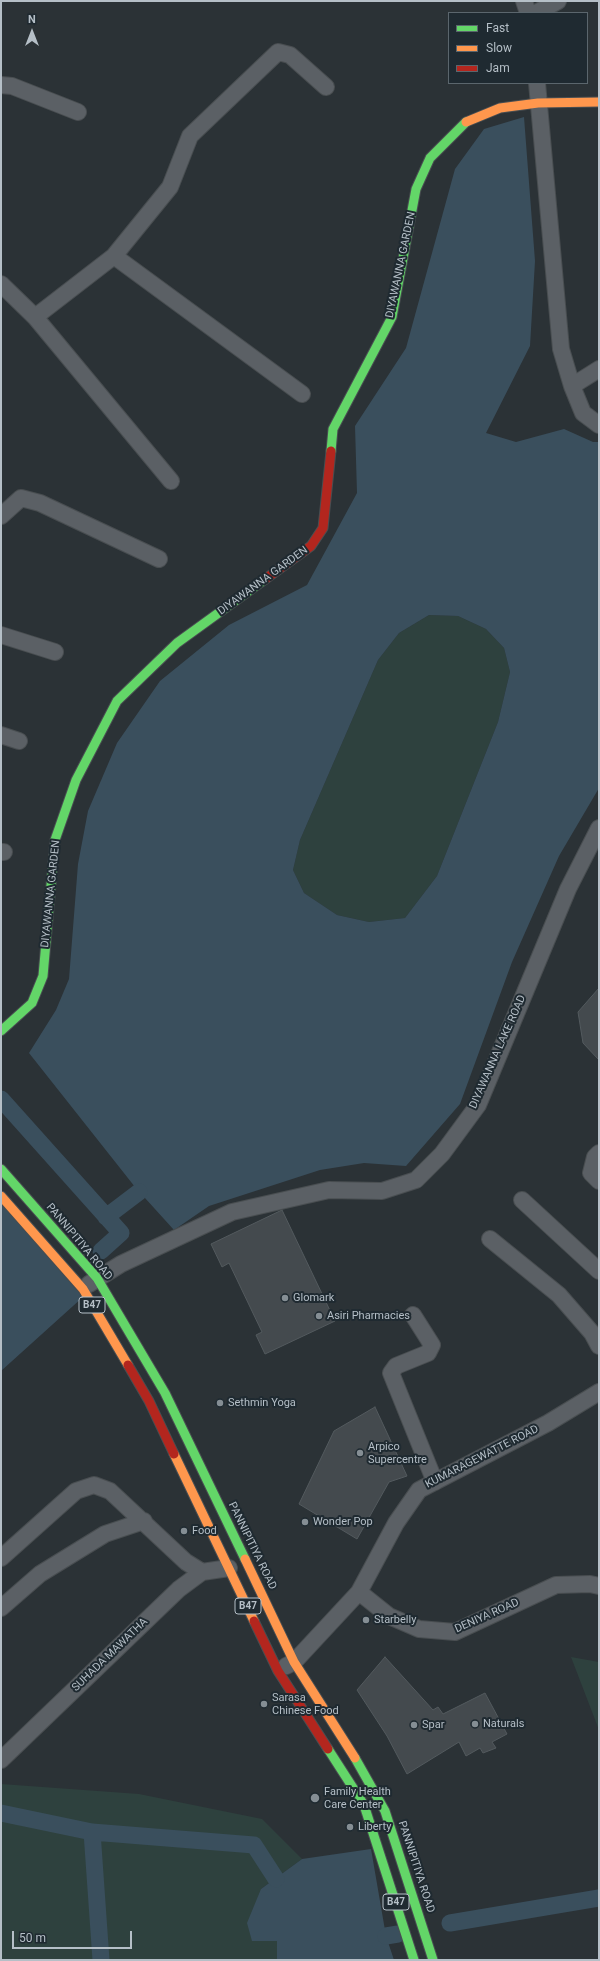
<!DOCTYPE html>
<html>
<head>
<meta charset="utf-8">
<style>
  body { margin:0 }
  #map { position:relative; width:600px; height:1961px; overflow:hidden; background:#2b3236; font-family:Roboto,sans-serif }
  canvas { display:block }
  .frame { position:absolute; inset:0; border:2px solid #b5bfc7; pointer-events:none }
  .legend { position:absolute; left:448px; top:12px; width:140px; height:72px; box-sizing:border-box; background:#1f2a31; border:1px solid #5b666d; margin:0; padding:5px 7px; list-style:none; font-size:12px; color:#b5bfc7 }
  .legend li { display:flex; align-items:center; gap:8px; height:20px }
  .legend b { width:20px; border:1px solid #5b666d }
  .north { position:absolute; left:12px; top:12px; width:40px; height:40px; -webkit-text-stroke:3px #1f2a31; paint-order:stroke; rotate:0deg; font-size:11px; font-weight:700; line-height:16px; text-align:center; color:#b5bfc7 }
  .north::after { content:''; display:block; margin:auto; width:14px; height:18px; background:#b5bfc7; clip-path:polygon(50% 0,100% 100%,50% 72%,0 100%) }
  .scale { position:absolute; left:12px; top:1931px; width:120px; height:18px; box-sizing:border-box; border:2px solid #b5bfc7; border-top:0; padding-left:5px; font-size:12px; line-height:14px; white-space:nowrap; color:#b5bfc7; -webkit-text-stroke:3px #1f2a31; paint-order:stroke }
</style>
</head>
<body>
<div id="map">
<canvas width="600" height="1961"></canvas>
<div class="frame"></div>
<ul class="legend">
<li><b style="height:5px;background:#63d668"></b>Fast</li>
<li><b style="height:5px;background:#ff974d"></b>Slow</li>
<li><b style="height:5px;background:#b3261e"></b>Jam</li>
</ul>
<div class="north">N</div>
<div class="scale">50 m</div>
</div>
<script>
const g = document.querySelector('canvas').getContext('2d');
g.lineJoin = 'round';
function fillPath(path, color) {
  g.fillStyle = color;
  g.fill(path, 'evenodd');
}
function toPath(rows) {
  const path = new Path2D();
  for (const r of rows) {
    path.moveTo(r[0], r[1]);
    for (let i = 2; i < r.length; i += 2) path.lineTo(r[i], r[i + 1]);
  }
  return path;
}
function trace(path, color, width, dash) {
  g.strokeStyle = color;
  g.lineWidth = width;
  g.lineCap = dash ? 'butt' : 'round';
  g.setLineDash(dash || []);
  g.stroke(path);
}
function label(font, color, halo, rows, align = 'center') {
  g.font = font + ' Roboto,sans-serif';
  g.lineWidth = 4;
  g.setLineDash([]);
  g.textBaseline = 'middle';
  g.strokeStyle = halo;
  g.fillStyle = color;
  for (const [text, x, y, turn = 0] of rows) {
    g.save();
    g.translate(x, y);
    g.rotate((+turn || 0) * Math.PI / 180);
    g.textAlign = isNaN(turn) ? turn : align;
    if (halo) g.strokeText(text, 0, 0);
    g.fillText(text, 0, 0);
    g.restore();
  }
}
const green = toPath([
  [429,615,458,616,486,629,504,648,510,672,498,722,437,876,405,918,369,922,337,915,304,893,293,870,300,840,378,660,399,633],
  [571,1657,599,1662,599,1730],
  [1,1784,139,1794,262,1819,302,1859,261,1889,277,1941,277,1960,1,1960]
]);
const water = toPath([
  [524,117,535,261,530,346,486,433,516,442,564,429,593,442,599,442,599,788,559,856,512,962,460,1104,406,1166,364,1163,320,1170,209,1206,174,1230,135,1187,29,1053,56,1010,69,979,78,864,88,811,117,743,160,681,229,625,307,585,357,493,355,426,406,348,455,169,484,129],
  [429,615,458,616,486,629,504,648,510,672,498,722,437,876,405,918,369,922,337,915,304,893,293,870,300,840,378,660,399,633],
  [1,1203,83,1297,1,1371],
  [371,1849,386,1936,394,1960,277,1960,277,1941,252,1941,247,1923,261,1889,302,1859]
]);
const canal = toPath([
  [1,1099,121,1233,101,1251],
  [106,1217,139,1192],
  [1,1813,92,1832,254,1845,276,1879],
  [92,1832,101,1960],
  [450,1923,599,1898],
  [386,1936,398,1934]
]);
const building = toPath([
  [599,988,599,1060,583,1043,578,1012,599,988],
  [282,1210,335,1321,265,1354,256,1335,262,1332,229,1263,222,1267,211,1244,282,1210],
  [375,1407,407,1476,389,1482,357,1539,299,1504,334,1431,375,1407],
  [385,1657,433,1710,438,1707,443,1714,485,1693,507,1734,492,1742,496,1748,483,1753,480,1748,466,1756,459,1742,407,1774,387,1736,357,1690,385,1657]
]);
const street = toPath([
  [524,1,528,13],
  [536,13,558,1],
  [537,83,561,349,572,386,583,413,599,425],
  [1,85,12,86,78,112],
  [114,256,302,394],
  [1,284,35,317,114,256,170,187,190,136,278,52,290,55,326,87],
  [35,317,171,481],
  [572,386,599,369],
  [1,516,21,498,40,503,159,559],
  [1,635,55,652],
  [1,735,19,741],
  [1,852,4,852],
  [599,1153,595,1157,591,1173,599,1181],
  [522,1200,599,1271],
  [490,1239,559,1295,592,1333,599,1346],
  [89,1284,121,1264,232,1212,329,1190,382,1191,416,1180,442,1154,478,1105,568,889,599,828],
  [413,1315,432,1345,428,1353,396,1366,391,1373,435,1482],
  [1,1558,76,1491,94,1485,110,1491,186,1562,202,1572],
  [359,1592,389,1616,419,1629,455,1632,556,1585,590,1584,599,1586],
  [1,1608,40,1574,105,1534,144,1521],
  [286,1666,294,1662,359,1592,396,1523,419,1490,548,1423,599,1392],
  [1,1760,179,1589,202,1572,229,1568]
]);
const fast = toPath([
  [331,451,333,429,392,317,416,189,430,158,466,122],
  [1,1031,32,1003,43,976,55,840,76,780,117,701,177,643,264,580],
  [1,1169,97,1278,165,1393,245,1559],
  [328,1749,364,1805,414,1960],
  [355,1758,385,1811,433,1960]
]);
const slow = toPath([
  [466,122,500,108,538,103,599,102],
  [1,1196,83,1289,128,1365],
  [174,1454,254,1621],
  [245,1559,294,1662,355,1758]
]);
const jam = toPath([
  [264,580,311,546,323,528,331,451],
  [128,1365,149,1401,174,1454],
  [254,1621,278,1671,328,1749]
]);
const markers = [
  [285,1298,4,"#858e94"],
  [319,1316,4,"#858e94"],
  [220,1403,4,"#858e94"],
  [360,1453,4,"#858e94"],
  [305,1522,4,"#858e94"],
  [184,1531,4,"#858e94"],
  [366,1620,4,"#858e94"],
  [264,1704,4,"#858e94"],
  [475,1724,4,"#858e94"],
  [414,1725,4,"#858e94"],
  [315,1798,5,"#858e94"],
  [350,1827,4,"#858e94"]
];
const shields = [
  [92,1305,26],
  [248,1606,26],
  [396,1902,26]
];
const shieldNames = [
  ["B47",92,1305],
  ["B47",248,1606],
  ["B47",396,1902]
];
const streetNames = [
  ["DIYAWANNA GARDEN",401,265,-78],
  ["DIYAWANNA GARDEN",263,581,-36],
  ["DIYAWANNA GARDEN",51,894,-84],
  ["DIYAWANNA LAKE ROAD",498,1052,-66],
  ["PANNIPITIYA ROAD",79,1242,50],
  ["KUMARAGEWATTE ROAD",482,1457,-27],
  ["PANNIPITIYA ROAD",252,1546,64],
  ["DENIYA ROAD",487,1616,-24],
  ["SUHADA MAWATHA",110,1655,-44],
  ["PANNIPITIYA ROAD",416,1867,72]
];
const poiNames = [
  ["Glomark",293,1298],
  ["Asiri Pharmacies",327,1316],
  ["Sethmin Yoga",228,1403],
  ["Arpico",368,1447],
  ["Supercentre",368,1460],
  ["Wonder Pop",313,1522],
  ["Food",192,1531],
  ["Starbelly",374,1620],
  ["Sarasa",272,1698],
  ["Chinese Food",272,1711],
  ["Naturals",483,1724],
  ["Spar",422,1725],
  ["Family Health",324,1792],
  ["Care Center",324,1805],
  ["Liberty",358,1827]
];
fillPath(green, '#2e413e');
fillPath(water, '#3a4f5d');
trace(canal, '#3a4f5d', 17);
fillPath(building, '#444a4e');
trace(building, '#535a5e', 1);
trace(street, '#494e51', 18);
trace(fast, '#494e51', 11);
trace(slow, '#494e51', 11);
trace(jam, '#494e51', 11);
trace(street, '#5b6065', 16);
trace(fast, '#63d668', 9);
trace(slow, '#ff974d', 9);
trace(jam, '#b3261e', 9);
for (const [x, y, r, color] of markers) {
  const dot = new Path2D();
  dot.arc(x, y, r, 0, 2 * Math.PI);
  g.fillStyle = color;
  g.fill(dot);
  trace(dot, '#1f2a31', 1.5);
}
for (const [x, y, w] of shields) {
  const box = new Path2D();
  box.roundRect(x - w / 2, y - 8, w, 16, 3);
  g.fillStyle = '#1f2a31';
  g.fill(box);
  trace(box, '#b5bfc7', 1);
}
label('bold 10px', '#b5bfc7', null, shieldNames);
label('11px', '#b5bfc7', '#1f2a31', streetNames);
label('11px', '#b5bfc7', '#1f2a31', poiNames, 'left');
</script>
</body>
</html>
